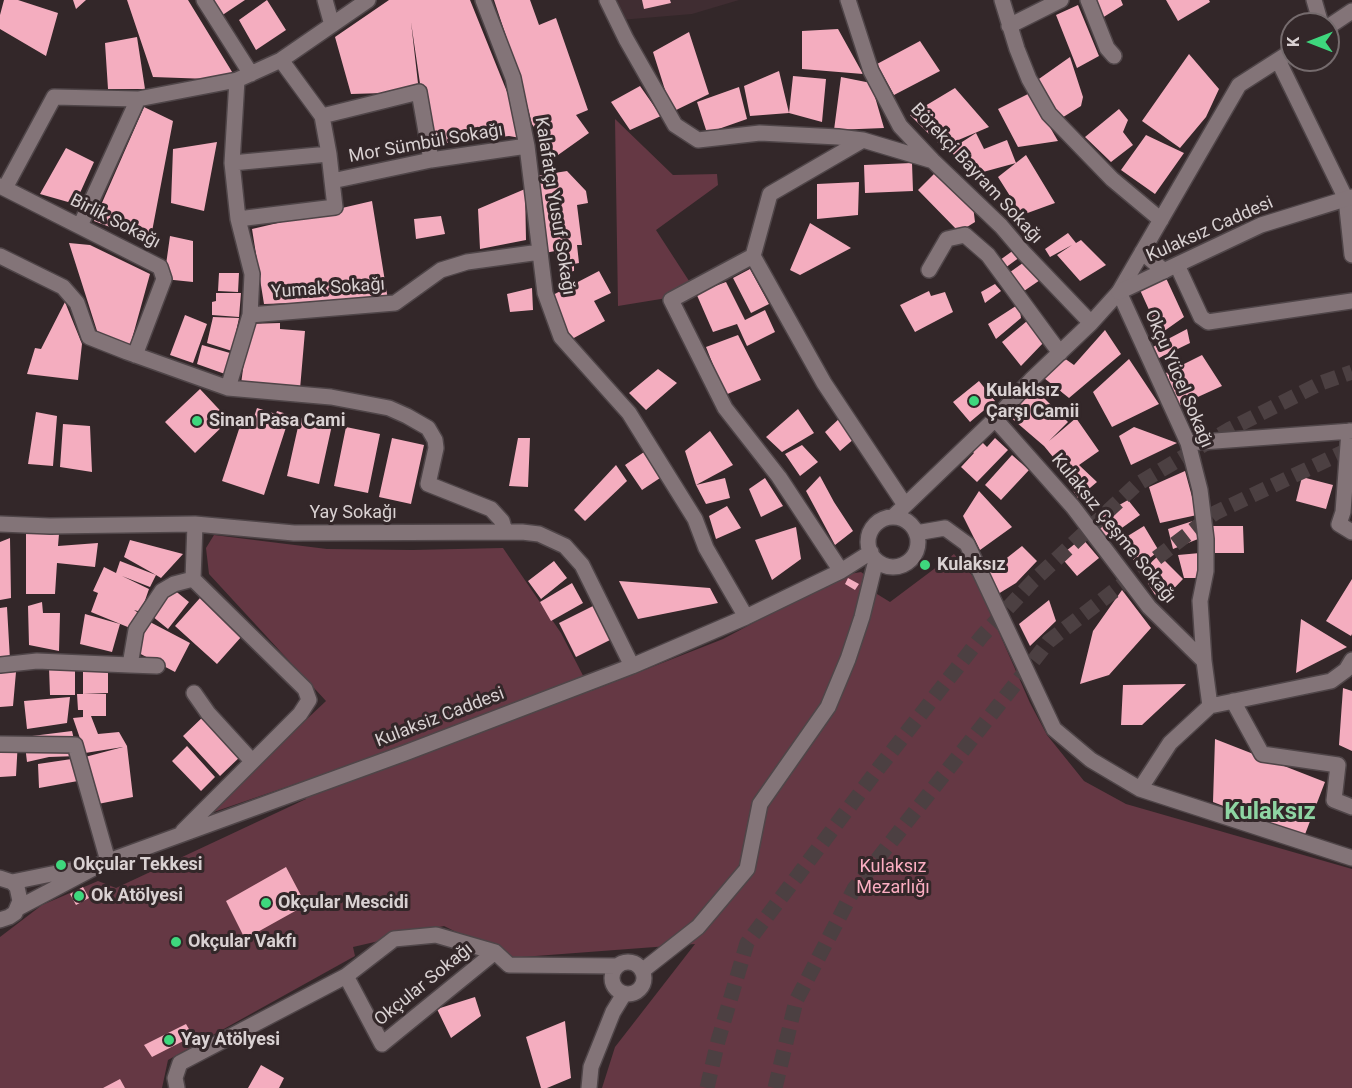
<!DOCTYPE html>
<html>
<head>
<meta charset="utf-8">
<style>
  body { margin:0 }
  #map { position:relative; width:1352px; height:1088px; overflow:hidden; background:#332729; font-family:Roboto,sans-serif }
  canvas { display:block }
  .north { position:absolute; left:1280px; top:12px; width:60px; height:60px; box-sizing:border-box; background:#332729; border:2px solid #756b6d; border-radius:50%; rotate:270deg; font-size:16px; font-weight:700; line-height:24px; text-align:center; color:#d9d1d2 }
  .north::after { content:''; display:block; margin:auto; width:21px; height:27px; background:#3ed77d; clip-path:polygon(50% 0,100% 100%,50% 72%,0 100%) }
</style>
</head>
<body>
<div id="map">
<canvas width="1352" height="1088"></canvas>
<div class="north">K</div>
</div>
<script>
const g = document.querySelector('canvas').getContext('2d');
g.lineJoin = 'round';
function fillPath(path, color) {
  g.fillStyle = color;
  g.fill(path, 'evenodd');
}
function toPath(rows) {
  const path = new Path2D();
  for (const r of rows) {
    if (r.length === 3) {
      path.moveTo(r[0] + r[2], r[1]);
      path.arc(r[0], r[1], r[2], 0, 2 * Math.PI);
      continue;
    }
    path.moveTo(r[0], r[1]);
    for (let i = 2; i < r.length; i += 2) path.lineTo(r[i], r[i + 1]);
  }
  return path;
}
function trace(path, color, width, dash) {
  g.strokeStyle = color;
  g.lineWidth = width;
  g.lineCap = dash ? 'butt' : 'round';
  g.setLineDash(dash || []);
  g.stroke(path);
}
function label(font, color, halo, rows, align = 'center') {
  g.font = font + ' Roboto,sans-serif';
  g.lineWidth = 6;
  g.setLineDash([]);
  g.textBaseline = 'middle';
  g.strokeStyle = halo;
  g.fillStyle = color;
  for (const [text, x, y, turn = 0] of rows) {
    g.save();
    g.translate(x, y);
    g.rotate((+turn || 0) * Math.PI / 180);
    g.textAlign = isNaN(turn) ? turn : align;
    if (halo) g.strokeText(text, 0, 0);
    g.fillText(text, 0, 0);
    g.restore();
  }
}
const built = toPath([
  [617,0,739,0,692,14,620,20]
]);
const green = toPath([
  [615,119,673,175,717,174,718,185,656,230,691,284,667,298,618,306],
  [214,535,327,549,412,550,503,548,561,633,591,691,723,639,844,575,861,572,869,578,877,594,890,602,954,554,976,580,1030,703,1047,735,1084,781,1126,804,1352,869,1352,1088,602,1088,615,1047,695,944,509,958,444,926,353,947,355,956,168,1060,162,1088,0,1088,0,937,42,905,98,881,116,888,306,799,301,782,205,815,326,701,209,574,206,548]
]);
const building = toPath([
  [4,0,18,0,58,13,46,56,0,29,0,15],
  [73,0,86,0,76,9],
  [127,0,188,0,237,80,153,77],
  [212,0,245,0,221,16],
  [267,0,286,30,256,50,239,20],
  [389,0,470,0,526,139,509,136,429,145,411,22,419,92,351,94,335,37],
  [494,0,530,0,539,25,556,18,588,110,576,115,589,133,551,160,536,139,540,136,532,124,526,101,524,102,505,39,507,39],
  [642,0,670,0,671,3,644,9],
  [1091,0,1121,0,1123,5,1102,18],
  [1166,0,1209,0,1210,2,1178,21],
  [1078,5,1099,56,1077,68,1056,15],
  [838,29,863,74,802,69,802,31],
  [689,32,709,94,672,112,653,52],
  [137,37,145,89,108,89,105,43],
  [920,41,940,71,894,95,877,64],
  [1189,54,1219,89,1206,117,1180,148,1142,121],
  [1070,57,1083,97,1081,106,1060,119,1036,81],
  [779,71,789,113,750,116,744,86],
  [793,76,826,79,822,122,789,113],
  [841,77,871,83,884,128,834,130],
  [640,86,661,116,630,130,611,102],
  [739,87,747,119,707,133,697,102],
  [955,88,989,127,942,147,910,115],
  [1030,93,1058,141,1018,147,998,109],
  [144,107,173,121,150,242,94,221],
  [1119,109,1128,120,1123,132,1133,145,1111,162,1085,137],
  [976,133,984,149,1007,140,1016,163,983,172,948,151],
  [1146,135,1184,153,1155,194,1121,170],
  [217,142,204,211,171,203,173,149],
  [66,148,94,162,75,204,40,194],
  [1026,155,1055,203,1022,215,998,177],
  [912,163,913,191,865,193,864,165],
  [938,170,973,206,975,222,959,232,918,190],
  [567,171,586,191,588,203,577,205,582,245,577,245,579,263,574,264,574,271,567,272,565,265,557,266,555,251,545,253,536,176],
  [859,182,858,215,817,219,817,184],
  [525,189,526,240,480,249,478,209],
  [372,201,388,300,264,304,252,229],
  [441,216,445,234,416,239,414,219],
  [810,223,851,248,800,275,790,270],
  [1068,233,1076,243,1081,240,1106,265,1080,281,1057,255,1072,245,1050,257,1045,249],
  [170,236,193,241,193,282,164,279],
  [69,243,90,245,150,274,130,346,98,334],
  [1018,247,1020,257,1005,268,1000,260],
  [1027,260,1043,278,1024,291,1006,275],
  [750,269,769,304,751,313,733,278],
  [599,271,611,293,594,301,605,321,572,339,549,297],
  [219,273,239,273,238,292,218,291],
  [1166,278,1184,317,1160,334,1140,290],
  [726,282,745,320,765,310,775,332,747,346,737,324,713,332,696,293],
  [995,284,1001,291,985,303,981,292],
  [532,288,533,310,510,312,507,294],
  [929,291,931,296,945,292,953,312,915,332,900,305],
  [216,293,241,293,239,317,212,315,212,302,216,301],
  [65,302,82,344,78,380,27,374,35,348,41,349],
  [1019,304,1021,318,996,339,988,324],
  [185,315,207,324,193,363,170,355],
  [1033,316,1045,341,1021,366,1002,342],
  [213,317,239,318,232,351,207,343],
  [280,323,280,329,305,331,300,389,241,384,249,324],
  [1187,329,1190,343,1157,359,1149,349],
  [1105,330,1121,354,1069,398,1044,378,1064,358,1074,365],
  [738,335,761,380,725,395,706,347],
  [202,345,230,353,225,374,197,364],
  [1202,355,1222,386,1178,406,1166,373],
  [1129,359,1159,404,1112,427,1093,392],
  [658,369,677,383,646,410,629,393],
  [979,381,995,401,970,422,953,402],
  [1034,388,1068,422,1049,441,1076,418,1099,451,1079,465,1097,482,1078,498,1064,477,1067,474,1044,446,1009,416],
  [200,389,229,420,195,453,165,422],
  [257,408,276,414,277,411,290,415,264,495,222,481,242,420,252,423],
  [798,409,814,433,782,452,766,437],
  [36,412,57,416,53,466,28,464],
  [841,417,855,438,840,451,825,432],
  [300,418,332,425,319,484,287,476],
  [63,424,90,426,92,472,60,467],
  [346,427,380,434,368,493,334,486],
  [1134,427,1177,443,1131,465,1119,436],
  [710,431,733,465,696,485,685,451],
  [392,438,424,445,411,504,379,497],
  [518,438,530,438,528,487,509,486],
  [995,438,1008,450,977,482,961,467,974,453,972,451,981,441,987,447],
  [802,445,818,462,800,476,785,454],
  [644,452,660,478,642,490,625,465],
  [1012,455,1029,470,1001,500,985,485],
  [616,465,627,481,585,521,574,510],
  [1185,471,1197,515,1160,523,1149,487],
  [820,476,834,502,853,531,835,545,806,491],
  [1302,477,1333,485,1326,509,1296,501],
  [725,478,730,498,706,504,696,485],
  [765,478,783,506,761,517,749,489],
  [979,491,1012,527,980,550,963,516],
  [1128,500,1140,515,1105,540,1093,520],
  [727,506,741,528,716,539,709,516],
  [1196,520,1198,539,1173,549,1168,529],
  [1144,526,1159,551,1139,566,1118,542],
  [1210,526,1243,526,1244,553,1211,553],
  [796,527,801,559,772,580,755,540],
  [26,534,59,534,58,546,98,543,95,567,57,563,55,594,26,594],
  [10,538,11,598,0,600,0,542],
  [1082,538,1099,558,1077,576,1060,556],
  [130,540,183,554,161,578,156,575,150,587,122,576,149,589,141,612,134,610,140,614,135,630,91,612,98,593,93,591,104,567,116,573,120,561,156,575,124,557],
  [1022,546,1037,561,1016,583,998,594,989,572],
  [1200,553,1200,578,1184,578,1178,555],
  [1159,555,1183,579,1160,603,1141,572],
  [554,561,567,578,541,599,528,581],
  [848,578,859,584,855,590,845,584],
  [1352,579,1352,634,1351,636,1326,621],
  [619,581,710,588,718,603,638,619],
  [572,583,583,603,551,621,540,602],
  [173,589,189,602,168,629,152,616],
  [1122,590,1151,628,1109,675,1080,684,1093,631],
  [200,598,242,636,217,664,175,626],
  [1049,600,1056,621,1030,646,1019,624],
  [42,602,43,613,60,613,59,651,29,645,28,606],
  [595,605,612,639,576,657,559,623],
  [7,607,10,660,0,661,0,608],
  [85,614,120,624,112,652,80,644],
  [1301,619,1347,647,1296,673],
  [150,622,190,643,175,672,135,651],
  [83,666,108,666,108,693,83,694],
  [49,667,75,667,75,695,50,695],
  [16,672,13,706,0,707,0,673],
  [1186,684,1142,725,1121,725,1123,685],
  [1343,688,1352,691,1352,751,1339,745],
  [77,694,106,694,106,716,91,716,98,734,119,732,127,746,133,797,98,804,89,779,39,788,38,764,85,757,123,747,85,753,73,718,83,717,83,710,78,710],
  [70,697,67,723,27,729,24,701],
  [206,714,243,754,220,776,183,736],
  [72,731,78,756,49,757,27,762,24,737],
  [1215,739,1325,782,1304,837,1213,802],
  [18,740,16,776,0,777,0,741],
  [187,746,215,777,201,791,172,761],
  [286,867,306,905,245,939,226,901],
  [83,887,89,898,76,905,70,894],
  [475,997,481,1016,451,1038,437,1009],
  [565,1021,571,1078,547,1088,541,1088,526,1037],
  [186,1024,193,1036,152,1057,144,1045],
  [261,1065,284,1078,279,1088,248,1088],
  [120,1079,125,1088,103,1088]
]);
const primaryTunnel = toPath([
  [707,1088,718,1041,747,943,878,769,982,636,1033,581,1136,485,1230,429,1321,383,1352,372],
  [775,1088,796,1001,854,889,1049,641,1215,513,1352,448]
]);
const minor = toPath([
  [204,0,251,74],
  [325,0,332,25],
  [483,0,513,78,527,146,545,293,561,337,629,413,695,519,706,548,746,617],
  [607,0,626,39,675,125,698,140,760,133,838,137,863,140,930,160],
  [848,0,871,71,900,126,933,161,1001,226,1024,253,1091,323],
  [1002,0,1017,49,1029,79,1049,114,1112,179,1161,220],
  [1088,0,1107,48,1114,56],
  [1314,0,1321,24],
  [1009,26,1061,0],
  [1328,27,1352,11],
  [281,60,322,116,329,154],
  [1278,60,1346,199,1352,255],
  [322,116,419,92,431,160],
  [863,140,770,194,753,256,824,383,905,505],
  [232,163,329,154,332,181,335,207,238,219],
  [332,181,431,160,527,146],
  [0,186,160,267,164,279,135,355],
  [5,188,54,97,138,99,237,80,281,60,368,0],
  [80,226,138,99],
  [1142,252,1164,271],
  [0,256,63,287,77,303,89,337,127,352,228,388,331,397,389,408,407,416,428,428,435,440,436,448,428,484,491,509,502,521,505,532],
  [753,256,671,300,725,408,779,477,841,571],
  [1177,265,1201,317,1208,322,1352,301],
  [929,270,947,239,965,235,988,255,1060,353],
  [1119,292,1188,443,1200,490,1206,539,1206,571,1200,601,1204,661,1210,706],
  [250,315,395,303,441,270,467,262,540,252],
  [228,388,250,315,252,274,238,219,232,163,237,80],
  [995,419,1073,507,1149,607,1204,661],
  [1349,431,1343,512,1339,524,1352,532],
  [1188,443,1352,431],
  [893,517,995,419,1031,380,1091,323,1119,292,1239,85,1292,51],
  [893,542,25],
  [0,524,50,526,195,524,294,533,522,532,539,534,565,546,582,565,632,666],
  [916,533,945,528,967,544,1054,729,1091,760,1140,789,1352,858],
  [0,665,37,661,130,665,136,630,162,591,174,584,193,579],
  [130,665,157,666],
  [194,693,208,713,252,761],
  [1233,701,1262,754,1338,765,1334,800,1352,807],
  [0,744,75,745,108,861],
  [1140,789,1170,743,1210,706,1331,681,1346,670,1352,660],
  [183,831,300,714,309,700,305,689,193,579,195,524],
  [0,878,12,882,17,887,20,901,15,913,9,917,0,920],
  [12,882,86,867],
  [18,908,103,863,405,753,632,666,746,617,841,571,871,552],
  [628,978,16],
  [642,971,698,927,747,869,760,804,828,707,848,659,862,617,876,560],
  [346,976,382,1044,495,952],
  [177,1088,175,1078,180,1063,346,976,394,939,436,935,495,952,509,965,617,966],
  [589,1088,591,1067,613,1012,624,994]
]);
const tertiary = toPath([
  [1119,292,1261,225,1352,197]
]);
const markers = [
  [974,401,6,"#3ed77d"],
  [197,421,6,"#3ed77d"],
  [925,565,6,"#3ed77d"],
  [61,865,6,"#3ed77d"],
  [79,896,6,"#3ed77d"],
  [266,903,6,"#3ed77d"],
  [176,942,6,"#3ed77d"],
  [169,1040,6,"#3ed77d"]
];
const streetNames = [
  ["Mor Sümbül Sokağı",426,144,-10],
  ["Börekçi Bayram Sokağı",976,174,47],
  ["Kalafatçı Yusuf Sokağı",554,206,81],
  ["Birlik Sokağı",115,222,27],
  ["Kulaksız Caddesi",1210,230,-24],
  ["Yumak Sokağı",328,289,-4],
  ["Okçu Yücel Sokağı",1178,379,67],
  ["Yay Sokağı",353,513],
  ["Kulaksız Çeşme Sokağı",1113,529,51],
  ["Kulaksiz Caddesi",440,718,-21],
  ["Okçular Sokağı",424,985,-39]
];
const poiNames = [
  ["Kulaklsız",986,391],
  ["Çarşı Camii",986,412],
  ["Sinan Pasa Cami",209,421],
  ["Kulaksız",937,565],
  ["Okçular Tekkesi",73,865],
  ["Ok Atölyesi",91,896],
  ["Okçular Mescidi",278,903],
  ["Okçular Vakfı",188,942],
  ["Yay Atölyesi",181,1040]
];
const parkNames = [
  ["Kulaksız",893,867],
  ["Mezarlığı",893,888]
];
const districtNames = [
  ["Kulaksız",1270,813]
];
fillPath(built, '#402d32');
fillPath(green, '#653844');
fillPath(building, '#f4adbf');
trace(primaryTunnel, '#4c4042', 15, [15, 8]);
trace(minor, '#4f4548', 18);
trace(tertiary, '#4f4548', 18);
trace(minor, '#837478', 15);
trace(tertiary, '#837478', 15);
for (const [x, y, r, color] of markers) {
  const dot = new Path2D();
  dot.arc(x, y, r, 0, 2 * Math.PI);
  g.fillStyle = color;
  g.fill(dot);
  trace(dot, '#332729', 2);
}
label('18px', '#d9d1d2', '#332729', streetNames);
label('bold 18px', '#d9d1d2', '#332729', poiNames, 'left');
label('18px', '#fbaec2', '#332729', parkNames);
label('bold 24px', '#8ed5a3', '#332729', districtNames);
</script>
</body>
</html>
